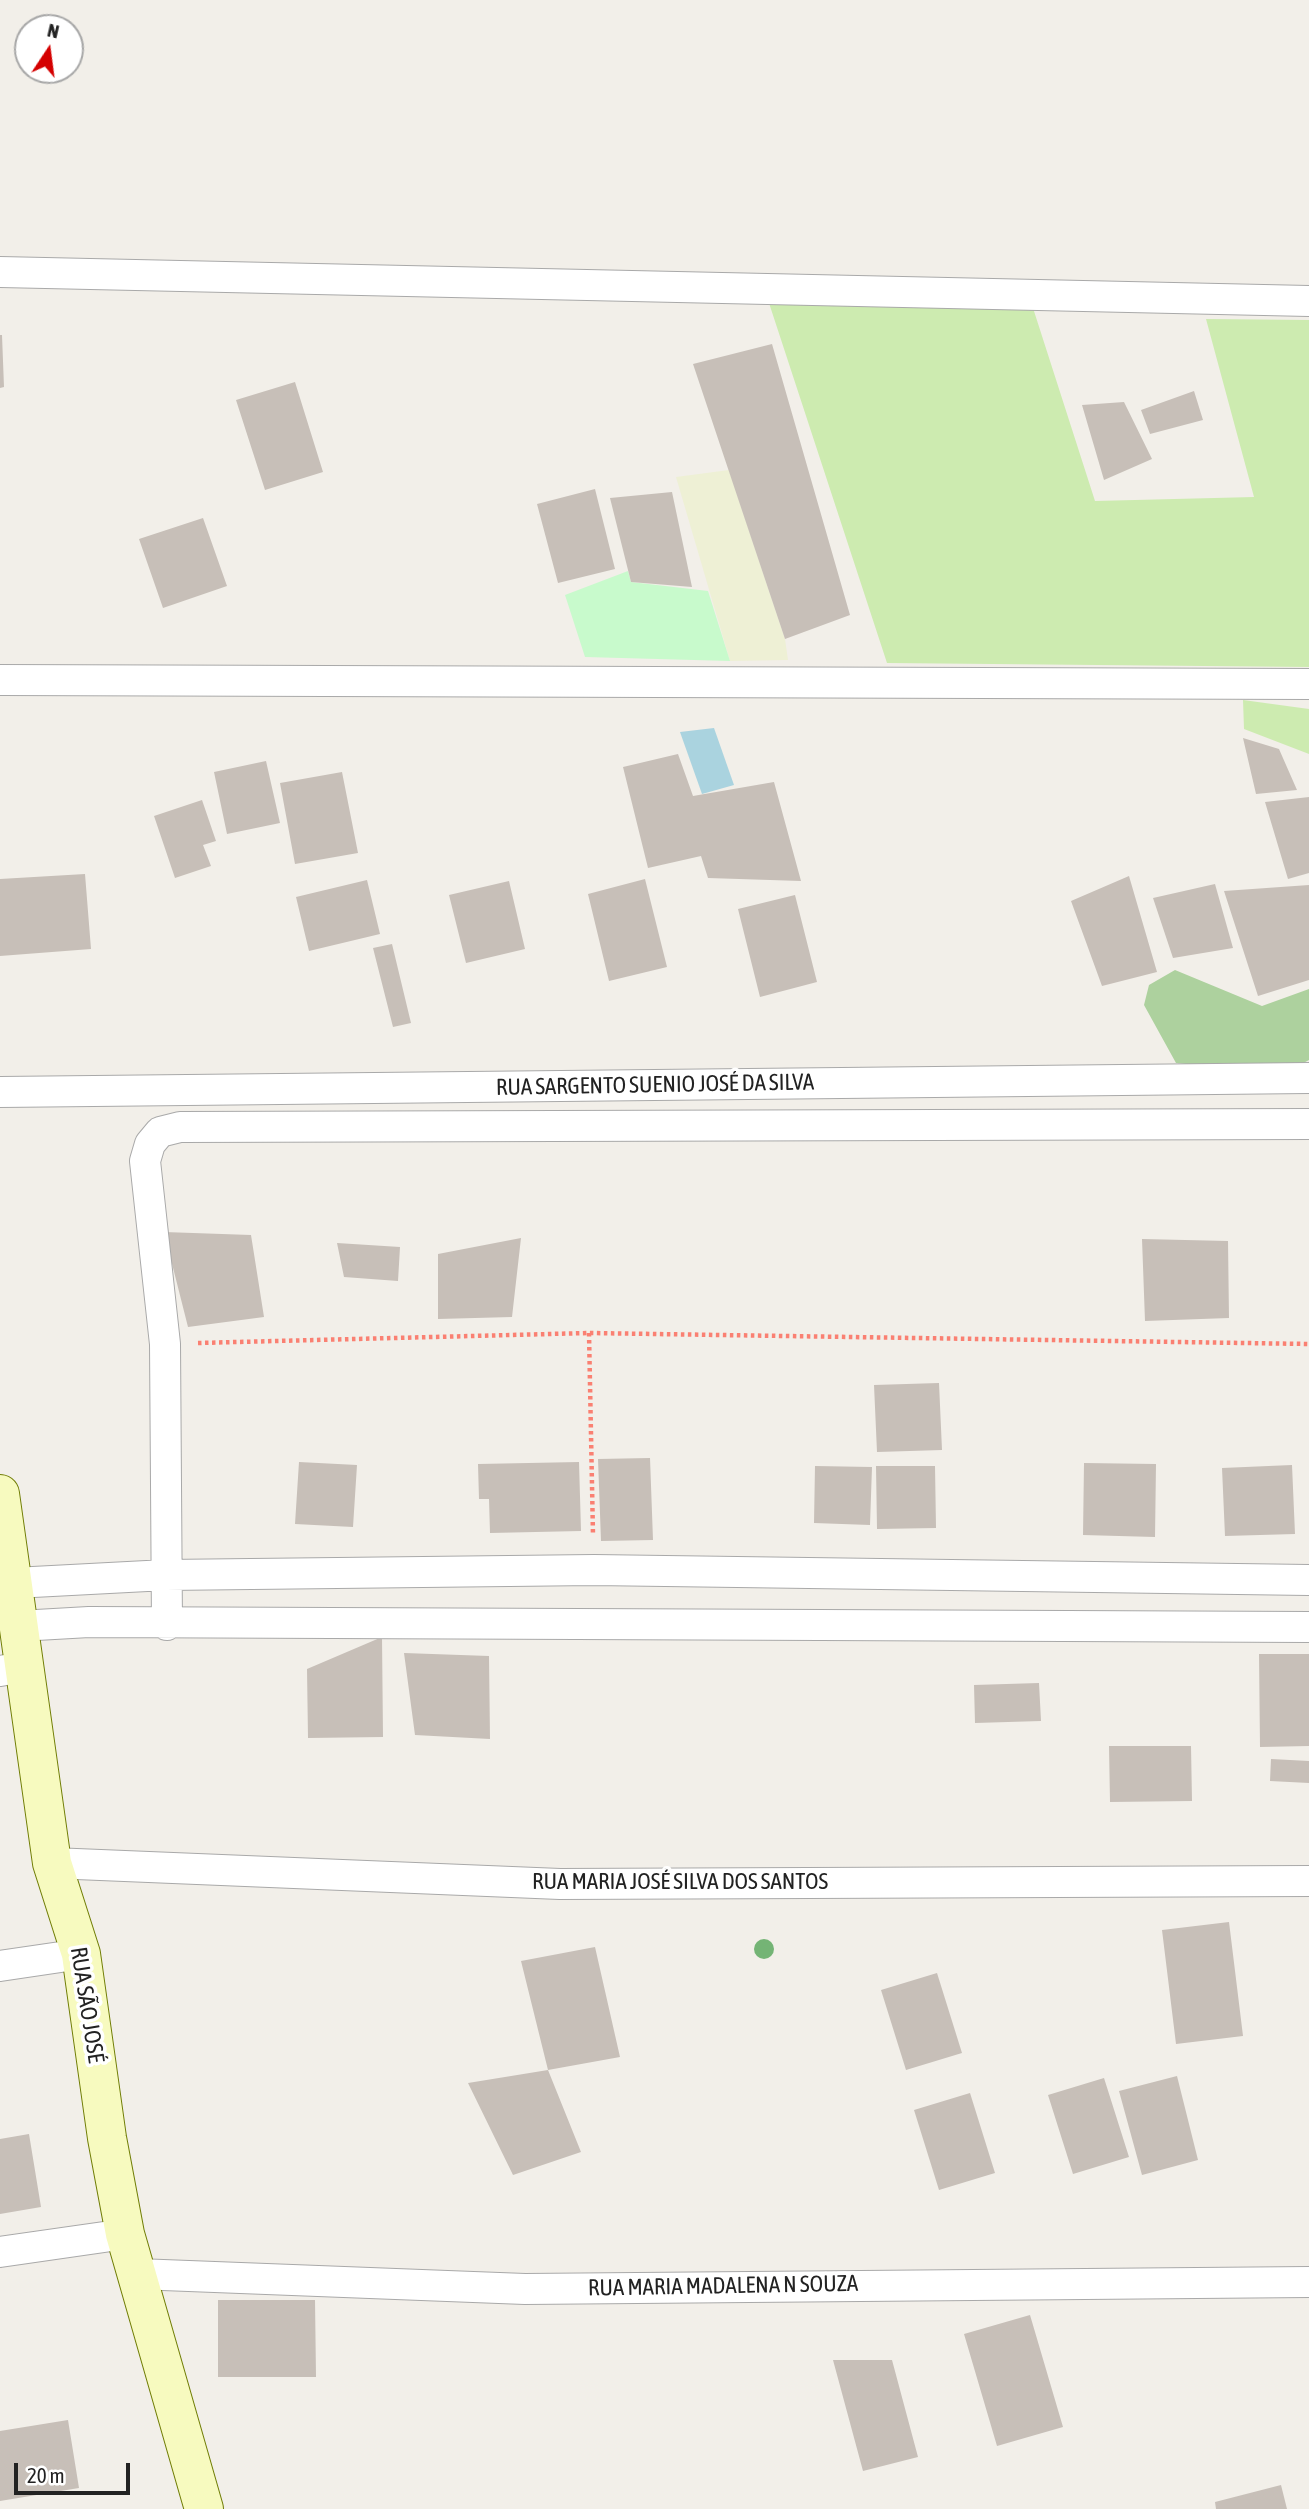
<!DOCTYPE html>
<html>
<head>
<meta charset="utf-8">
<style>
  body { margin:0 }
  #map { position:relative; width:1309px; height:2509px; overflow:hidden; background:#f2efe9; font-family:"Asap Condensed",sans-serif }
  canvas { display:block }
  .north { position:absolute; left:14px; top:14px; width:70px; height:70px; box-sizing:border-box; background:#fff; border:2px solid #a7a7a7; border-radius:50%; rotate:13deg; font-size:19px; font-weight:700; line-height:28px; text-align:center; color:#222 }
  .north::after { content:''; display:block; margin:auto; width:24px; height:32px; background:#d40000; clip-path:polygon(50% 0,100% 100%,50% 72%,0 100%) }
  .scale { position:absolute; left:14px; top:2463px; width:116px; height:32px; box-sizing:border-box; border:4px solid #222; border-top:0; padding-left:9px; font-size:21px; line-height:24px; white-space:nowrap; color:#222; -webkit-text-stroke:5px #fff; paint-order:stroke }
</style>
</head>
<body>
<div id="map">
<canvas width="1309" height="2509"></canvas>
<div class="north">N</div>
<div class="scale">20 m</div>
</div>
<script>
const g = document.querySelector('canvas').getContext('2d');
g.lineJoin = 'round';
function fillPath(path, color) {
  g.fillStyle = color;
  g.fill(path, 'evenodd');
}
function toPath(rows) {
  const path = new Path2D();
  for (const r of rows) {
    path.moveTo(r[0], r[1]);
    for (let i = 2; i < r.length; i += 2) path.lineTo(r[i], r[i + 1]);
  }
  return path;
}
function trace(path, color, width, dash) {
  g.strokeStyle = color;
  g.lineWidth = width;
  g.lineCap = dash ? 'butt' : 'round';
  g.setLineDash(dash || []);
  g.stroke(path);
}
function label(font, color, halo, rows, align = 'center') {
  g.font = font + ' "Asap Condensed",sans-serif';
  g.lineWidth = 7;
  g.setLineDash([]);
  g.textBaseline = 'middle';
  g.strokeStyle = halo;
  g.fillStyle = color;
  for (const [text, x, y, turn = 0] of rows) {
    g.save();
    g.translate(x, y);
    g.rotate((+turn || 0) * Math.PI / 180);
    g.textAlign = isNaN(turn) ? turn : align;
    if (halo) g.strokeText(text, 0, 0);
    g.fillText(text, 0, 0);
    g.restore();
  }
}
const farmland = toPath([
  [729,470,785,639,788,660,730,661,676,477]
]);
const grass = toPath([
  [769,303,1033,308,1095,501,1254,497,1206,319,1309,320,1309,667,887,663],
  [1243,700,1309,709,1309,754,1244,729]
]);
const forest = toPath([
  [1175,970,1262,1006,1309,989,1309,1060,1283,1074,1176,1063,1144,1005,1149,985]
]);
const park = toPath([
  [628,571,631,582,708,591,730,661,585,657,565,595]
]);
const water = toPath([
  [714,728,734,785,702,794,680,732]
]);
const building = toPath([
  [0,335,2,335,4,387,0,388],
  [772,344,850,615,785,639,693,364],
  [295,382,323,472,265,490,236,400],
  [1194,391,1203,420,1150,434,1141,410],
  [1124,402,1152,459,1104,480,1082,405],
  [595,489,615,569,558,583,537,504],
  [672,492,692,587,631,582,610,498],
  [203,518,227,586,163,608,139,539],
  [1243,738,1279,749,1297,790,1256,794],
  [678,754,693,796,774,782,801,881,708,878,701,856,648,868,623,767],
  [266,761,280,823,227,834,214,772],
  [342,772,358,853,295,864,280,783],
  [1309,797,1309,873,1288,879,1265,802],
  [202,800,216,841,203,845,211,866,175,878,154,816],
  [85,874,91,949,0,956,0,879],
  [1129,876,1157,972,1102,986,1071,901],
  [645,879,667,967,609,981,588,894],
  [367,880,380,934,309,951,296,897],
  [509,881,525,949,466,963,449,895],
  [1215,884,1233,948,1173,958,1153,898],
  [1309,885,1309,980,1258,996,1224,891],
  [795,895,817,982,760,997,738,909],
  [392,944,411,1023,393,1027,373,948],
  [164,1232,251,1235,264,1317,188,1327],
  [521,1238,512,1317,438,1319,438,1254],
  [1142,1239,1228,1241,1229,1318,1145,1321],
  [337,1243,400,1247,398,1281,344,1277],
  [939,1383,942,1450,877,1452,874,1385],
  [650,1458,653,1540,601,1541,598,1459],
  [299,1462,357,1465,353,1527,295,1524],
  [579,1462,581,1531,490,1533,489,1499,479,1499,478,1464],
  [1084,1463,1156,1464,1155,1537,1083,1535],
  [1292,1465,1295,1534,1225,1536,1222,1468],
  [815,1466,872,1467,870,1525,814,1523],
  [876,1466,935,1466,936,1528,877,1529],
  [382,1637,383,1737,308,1738,307,1669],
  [404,1653,489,1656,490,1739,415,1735],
  [1259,1654,1309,1654,1309,1746,1260,1747],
  [1039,1683,1041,1721,975,1723,974,1685],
  [1109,1746,1191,1746,1192,1801,1110,1802],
  [1271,1759,1309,1761,1309,1783,1270,1781],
  [1229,1922,1243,2036,1176,2044,1162,1930],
  [595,1947,620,2057,548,2070,521,1961],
  [937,1973,962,2053,906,2070,881,1990],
  [548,2070,581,2152,513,2175,468,2083],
  [1177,2076,1198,2160,1142,2175,1119,2091],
  [1104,2078,1129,2157,1073,2174,1048,2095],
  [970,2093,995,2173,939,2190,914,2110],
  [29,2134,41,2207,0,2214,0,2139],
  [218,2300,315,2300,316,2377,218,2377],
  [1030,2315,1063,2427,997,2446,964,2334],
  [833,2360,892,2360,918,2457,863,2471],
  [68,2420,79,2488,0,2501,0,2431],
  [1281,2485,1287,2509,1216,2509,1215,2502]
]);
const path = toPath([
  [589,1333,593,1535],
  [198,1343,589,1333,1309,1344]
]);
const minor = toPath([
  [0,272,1309,301],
  [0,680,1309,684],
  [0,1092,1309,1078],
  [14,1583,166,1575,594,1570,1309,1580],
  [167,1625,165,1344,145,1161,150,1144,160,1132,180,1127,1309,1124],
  [19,1626,89,1622,1309,1627],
  [0,1671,23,1667],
  [52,1863,560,1884,1309,1881],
  [0,1966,81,1954],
  [0,2252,125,2234],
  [137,2274,525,2289,1309,2282]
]);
const secondary = toPath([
  [0,1494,52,1863,81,1954,107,2138,125,2234,204,2509]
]);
const trees = [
  [764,1949]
];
const streetNames = [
  ["RUA SARGENTO SUENIO JOSÉ DA SILVA",655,1085,-1],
  ["RUA MARIA JOSÉ SILVA DOS SANTOS",680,1882],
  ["RUA SÃO JOSÉ",87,2005,81],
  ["RUA MARIA MADALENA N SOUZA",723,2286,-1]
];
fillPath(farmland, '#eef0d5');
fillPath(grass, '#cdebb0');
fillPath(forest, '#add19e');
fillPath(park, '#c8facc');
fillPath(water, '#aad3df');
fillPath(building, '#c7bfb8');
trace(minor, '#a9a9a9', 32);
trace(secondary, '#707d05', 40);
trace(path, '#fa8072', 4.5, [3.5, 3.5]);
trace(minor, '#fff', 30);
trace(secondary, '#f7fabf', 38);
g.fillStyle = '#74b475';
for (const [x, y] of trees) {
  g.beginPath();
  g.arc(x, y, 10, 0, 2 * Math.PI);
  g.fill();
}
label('23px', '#222', '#fff', streetNames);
</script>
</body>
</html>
